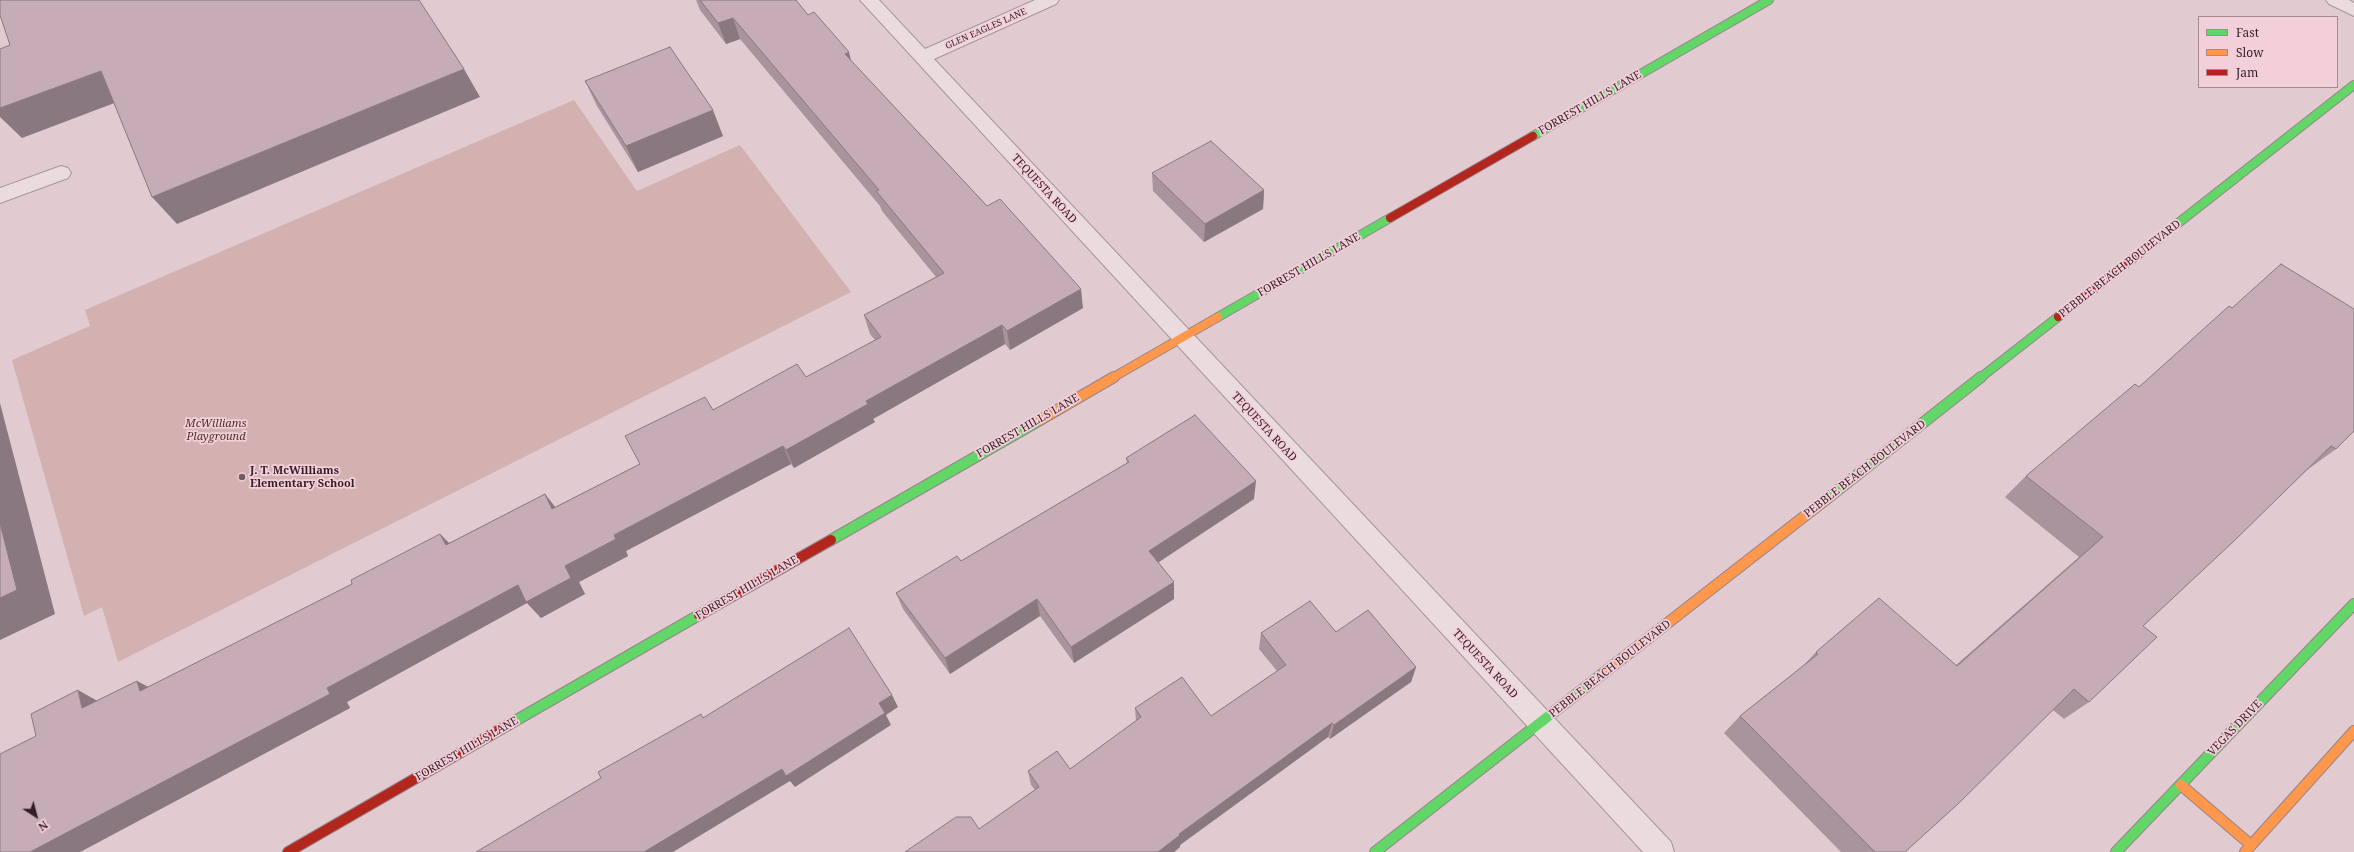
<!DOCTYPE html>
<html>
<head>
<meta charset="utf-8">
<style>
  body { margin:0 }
  #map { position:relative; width:2354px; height:852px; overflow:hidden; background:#e1cbd0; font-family:"Noto Serif",serif }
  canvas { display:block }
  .legend { position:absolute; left:2198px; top:16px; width:140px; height:72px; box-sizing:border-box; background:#f3d0d9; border:1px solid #a68892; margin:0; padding:5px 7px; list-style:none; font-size:12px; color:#331d28 }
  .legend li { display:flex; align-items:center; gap:8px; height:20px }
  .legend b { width:20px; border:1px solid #a68892 }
  .north { position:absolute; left:16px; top:796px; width:40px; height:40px; -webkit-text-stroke:3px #f3d0d9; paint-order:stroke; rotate:144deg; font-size:11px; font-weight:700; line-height:16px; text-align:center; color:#331d28 }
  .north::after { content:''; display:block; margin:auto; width:14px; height:18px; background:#331d28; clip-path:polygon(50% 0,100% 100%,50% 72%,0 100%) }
</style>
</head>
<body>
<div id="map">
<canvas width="2354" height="852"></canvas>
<ul class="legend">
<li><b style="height:5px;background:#63d668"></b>Fast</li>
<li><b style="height:5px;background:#ff974d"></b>Slow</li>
<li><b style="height:5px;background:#b3261e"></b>Jam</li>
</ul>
<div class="north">N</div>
</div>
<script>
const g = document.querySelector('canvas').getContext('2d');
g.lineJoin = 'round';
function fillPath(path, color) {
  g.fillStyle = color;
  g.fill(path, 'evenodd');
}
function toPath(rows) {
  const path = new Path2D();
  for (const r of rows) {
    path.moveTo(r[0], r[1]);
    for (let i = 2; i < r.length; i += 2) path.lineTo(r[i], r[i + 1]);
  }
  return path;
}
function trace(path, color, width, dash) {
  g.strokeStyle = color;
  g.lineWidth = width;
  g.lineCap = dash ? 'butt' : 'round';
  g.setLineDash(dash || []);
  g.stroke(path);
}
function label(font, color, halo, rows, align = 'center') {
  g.font = font + ' "Noto Serif",serif';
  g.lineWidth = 3.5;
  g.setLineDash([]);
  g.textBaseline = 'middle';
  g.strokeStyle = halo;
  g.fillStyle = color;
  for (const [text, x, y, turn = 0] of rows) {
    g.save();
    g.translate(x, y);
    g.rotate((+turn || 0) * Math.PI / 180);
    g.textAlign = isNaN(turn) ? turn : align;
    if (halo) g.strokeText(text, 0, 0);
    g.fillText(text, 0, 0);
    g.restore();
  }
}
const green = toPath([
  [574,100,637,191,740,145,851,292,118,662,102,607,84,616,12,360,90,326,85,310]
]);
const lane = toPath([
  [61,166,68,168,71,173,68,178,0,203,0,188,61,166]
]);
const street = toPath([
  [860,0,879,0,925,49,1035,0,1059,0,1056,4,934,59,1671,842,1674,852,1643,852,860,0],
  [2326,0,2349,0,2354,3,2354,16,2329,4,2326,0]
]);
const fastFar1 = toPath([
  [1533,136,1769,0],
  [2163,235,2354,85],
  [1218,317,1390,218],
  [1980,378,2058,317]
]);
const fast = toPath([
  [1824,501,1981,377],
  [831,540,1040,420],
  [508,725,699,615],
  [1375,852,1601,675],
  [2116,852,2354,604]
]);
const slowFar1 = toPath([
  [1112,378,1218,317]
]);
const slow = toPath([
  [1040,420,1114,377],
  [1601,675,1824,501],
  [2181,785,2251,845],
  [2245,852,2354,731]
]);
const jamFar1 = toPath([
  [1390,218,1533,136],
  [2058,317,2163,235]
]);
const jam = toPath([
  [699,615,831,540],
  [288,852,508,725]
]);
const wall = toPath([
  [696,0,796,0,808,15,1083,308,1010,350,1005,344,873,419,875,422,794,468,791,464,626,551,628,556,579,582,585,594,541,618,527,603,347,702,350,708,80,852,0,852,36,736,97,701,137,681,149,687,352,584,440,534,449,543,545,494,555,507,640,464,713,410,806,377,875,340,870,334,864,315,936,277,882,211,880,206,740,39,726,44,700,10],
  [585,81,723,136,638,172,597,106],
  [1152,173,1264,190,1263,209,1204,242,1153,191],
  [2232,308,2336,449,2307,470,2143,626,2089,702,2064,719,2053,710,1905,852,1841,852,1724,733,1740,716,1803,666,1816,652,1956,665,2079,557,2005,497,2026,476,2139,387],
  [1126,458,1254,499,1158,562,1174,582,1174,599,1074,663,1040,616,950,674,903,609,896,593,961,561,1127,463],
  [1336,632,1416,667,1411,682,1330,739,1328,737,1180,845,1180,847,1174,852,905,852,979,829,1035,790,1031,785,1028,771,1070,769,1136,721,1135,708,1211,716,1277,671,1259,649,1261,633]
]);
const shadedWall = toPath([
  [733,18,740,39,726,44,718,23],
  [849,52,854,73,845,54],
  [464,69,480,97,177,224,152,197],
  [101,71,125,99,22,138,0,117,0,108],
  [713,110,723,136,638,172,626,146],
  [1264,190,1263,209,1204,242,1205,224],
  [1081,289,1083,308,1010,350,1007,331],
  [1002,325,1005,344,873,419,875,422,794,468,786,450,866,401],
  [0,403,55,614,0,640],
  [783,446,791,464,626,551,628,556,579,582,585,594,541,618,527,603,347,702,350,708,80,852,30,852,327,688,518,585,565,566,614,535],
  [1256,481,1254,499,1150,568,1149,551],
  [545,494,559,512,552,509],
  [440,534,456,550,446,545],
  [1174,582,1174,599,1074,663,1071,647],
  [1037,599,1040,616,950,674,945,658],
  [1416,667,1411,682,1330,739,1334,725],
  [137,681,162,695,140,691],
  [78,690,103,704,82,708],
  [892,695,898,707,886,715,891,725,795,787,790,781,673,852,644,852],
  [1332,723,1328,737,1180,845,1180,847,1174,852,1158,852,1179,834]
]);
const building = toPath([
  [0,0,419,0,464,69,152,197,101,71,0,108,0,49,10,45,0,15,0,0],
  [700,0,796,0,808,15,814,12,849,52,845,54,987,206,1000,199,1081,289,1007,331,1002,325,866,401,868,404,786,450,783,446,614,535,616,539,565,566,571,578,526,602,518,585,327,688,330,694,30,852,0,852,0,754,36,736,31,714,78,690,82,708,137,681,140,691,352,584,351,580,440,534,446,545,545,494,552,509,640,464,625,436,705,397,713,410,797,364,806,377,881,337,864,315,944,273,876,191,879,190,733,18,718,23,700,0],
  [670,47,713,110,626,146,585,81,670,47],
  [1211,141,1264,190,1205,224,1152,173,1211,141],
  [2281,264,2354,309,2354,431,2336,449,2331,446,2234,541,2143,626,2157,637,2089,702,2074,689,1959,803,1905,852,1875,852,1740,716,1818,654,1816,652,1879,598,1957,666,2103,537,2026,476,2135,384,2139,387,2229,306,2232,308,2281,264],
  [1195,415,1256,481,1149,551,1174,582,1071,647,1037,599,945,658,896,593,957,556,961,561,1129,462,1126,458,1195,415],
  [0,523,17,590,0,598,0,523],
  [1310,601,1336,632,1368,610,1416,667,1334,725,1332,723,1179,834,1180,835,1158,852,905,852,956,817,971,817,979,829,1039,787,1028,771,1057,751,1070,769,1141,717,1135,708,1182,677,1211,716,1286,665,1261,633,1310,601],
  [849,628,892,695,879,703,885,713,786,776,782,769,644,852,476,852,601,778,598,772,701,714,703,718,849,628]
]);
const markers = [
  [242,477,4,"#705a63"]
];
const farStreetnames = [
  ["GLEN EAGLES LANE",986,29,-24]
];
const streetNames = [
  ["FORREST HILLS LANE",1590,103,-30],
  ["TEQUESTA ROAD",1044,189,47],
  ["FORREST HILLS LANE",1309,265,-30],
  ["PEBBLE BEACH BOULEVARD",2120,269,-38],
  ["FORREST HILLS LANE",1028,426,-30],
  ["TEQUESTA ROAD",1264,427,47],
  ["PEBBLE BEACH BOULEVARD",1865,469,-38],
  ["FORREST HILLS LANE",747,588,-30],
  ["TEQUESTA ROAD",1485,664,47],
  ["PEBBLE BEACH BOULEVARD",1610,669,-38],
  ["VEGAS DRIVE",2235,728,-46],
  ["FORREST HILLS LANE",467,749,-30]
];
const parkNames = [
  ["McWilliams",216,424],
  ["Playground",216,437]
];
const poiNames = [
  ["J. T. McWilliams",250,471],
  ["Elementary School",250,484]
];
fillPath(green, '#d3b1b0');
trace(lane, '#a6949a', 2);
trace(street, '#a6949a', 2);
trace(fastFar1, '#95848a', 10);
trace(fast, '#95848a', 12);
trace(slowFar1, '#95848a', 10);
trace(slow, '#95848a', 12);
trace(jamFar1, '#95848a', 10);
trace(jam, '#95848a', 12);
fillPath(lane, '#eadbdf');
fillPath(street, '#eadbdf');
trace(fastFar1, '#63d668', 8);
trace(fast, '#63d668', 10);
trace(slowFar1, '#ff974d', 8);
trace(slow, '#ff974d', 10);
trace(jamFar1, '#b3261e', 8);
trace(jam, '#b3261e', 10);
fillPath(wall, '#a9949d');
fillPath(shadedWall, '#8a7880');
fillPath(building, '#c5acb7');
trace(building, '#8a7880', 1);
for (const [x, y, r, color] of markers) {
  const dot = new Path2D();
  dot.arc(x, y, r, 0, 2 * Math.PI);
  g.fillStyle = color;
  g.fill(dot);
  trace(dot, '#f3d0d9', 1.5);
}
label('9px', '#331d28', '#f3d0d9', farStreetnames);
label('11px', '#331d28', '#f3d0d9', streetNames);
label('italic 11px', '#4e3025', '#f3d0d9', parkNames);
label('bold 11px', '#331d28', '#f3d0d9', poiNames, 'left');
</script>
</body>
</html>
